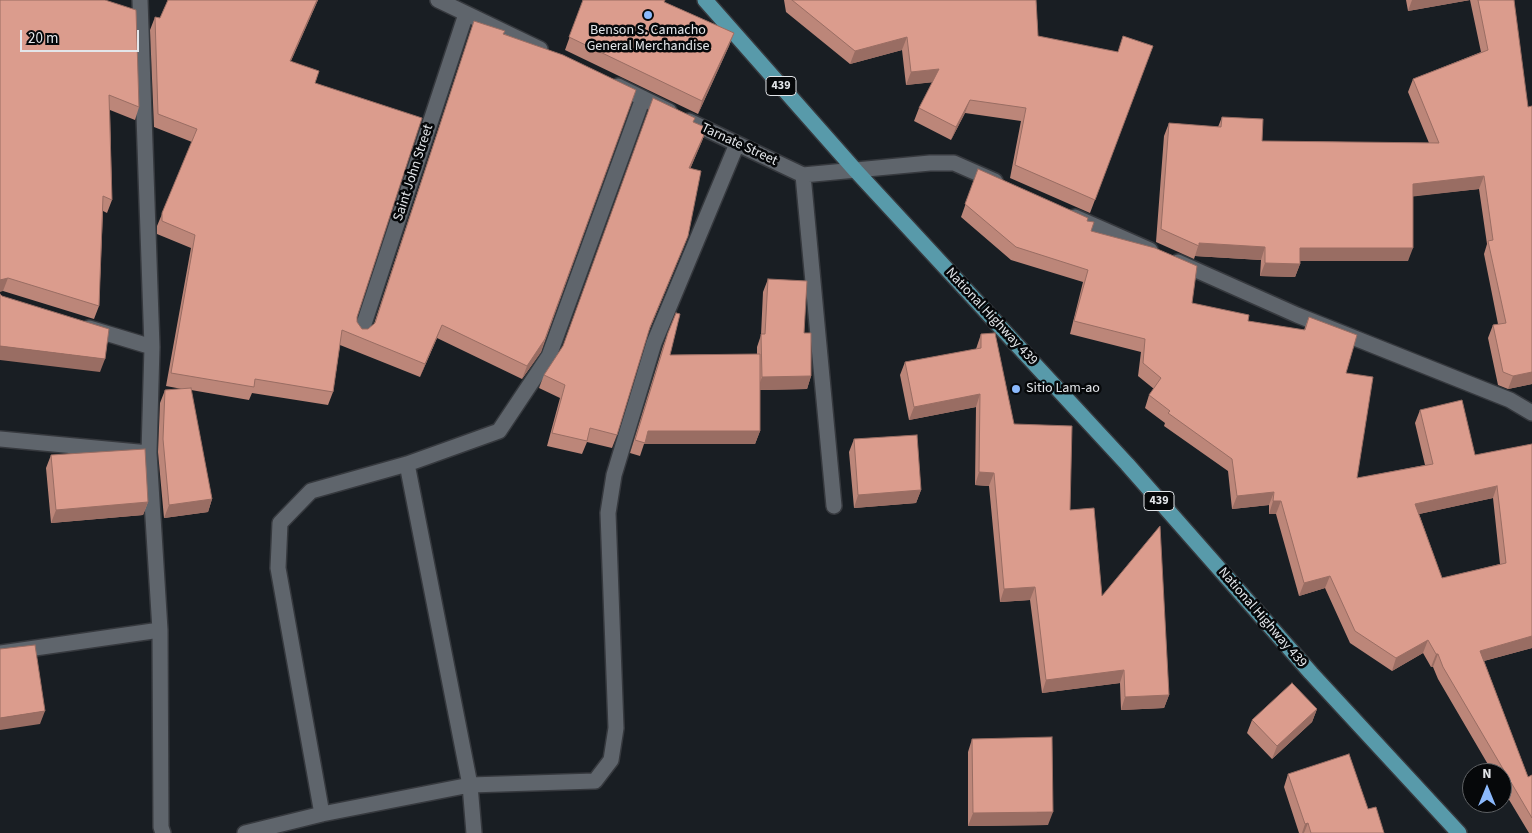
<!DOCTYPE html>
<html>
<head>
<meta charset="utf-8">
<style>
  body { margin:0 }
  #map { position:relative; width:1532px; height:833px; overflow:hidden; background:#191e23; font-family:"Source Sans 3",sans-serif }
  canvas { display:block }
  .north { position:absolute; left:1462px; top:763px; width:50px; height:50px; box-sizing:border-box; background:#06080a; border:1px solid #5e6164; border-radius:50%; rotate:0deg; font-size:14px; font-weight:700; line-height:20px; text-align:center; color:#e3e6ea }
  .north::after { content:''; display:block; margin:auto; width:18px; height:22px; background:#8bb9fc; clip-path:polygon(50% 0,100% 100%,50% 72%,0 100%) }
  .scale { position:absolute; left:20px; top:30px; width:119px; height:22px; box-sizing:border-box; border:2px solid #e3e6ea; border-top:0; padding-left:6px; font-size:15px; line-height:18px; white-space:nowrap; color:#e3e6ea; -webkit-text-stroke:4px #06080a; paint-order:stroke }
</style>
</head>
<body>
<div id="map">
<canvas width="1532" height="833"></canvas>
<div class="north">N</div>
<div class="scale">20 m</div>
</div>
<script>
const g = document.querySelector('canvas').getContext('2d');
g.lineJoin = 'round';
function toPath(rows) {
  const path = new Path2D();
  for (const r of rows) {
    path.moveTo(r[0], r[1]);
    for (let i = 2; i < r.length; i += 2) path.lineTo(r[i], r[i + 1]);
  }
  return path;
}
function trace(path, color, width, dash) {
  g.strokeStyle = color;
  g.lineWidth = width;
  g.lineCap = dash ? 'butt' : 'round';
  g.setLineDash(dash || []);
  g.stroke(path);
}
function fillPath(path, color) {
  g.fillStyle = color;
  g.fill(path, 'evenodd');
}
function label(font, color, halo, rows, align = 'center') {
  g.font = font + ' "Source Sans 3",sans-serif';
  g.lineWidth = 5;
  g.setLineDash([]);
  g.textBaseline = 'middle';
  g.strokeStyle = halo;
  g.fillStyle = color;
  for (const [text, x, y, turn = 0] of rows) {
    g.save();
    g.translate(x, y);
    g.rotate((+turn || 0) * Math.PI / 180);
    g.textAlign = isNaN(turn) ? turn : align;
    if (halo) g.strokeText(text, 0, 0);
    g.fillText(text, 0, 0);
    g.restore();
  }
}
const minor = toPath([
  [140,0,152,347,149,453],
  [438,0,540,49],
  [618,86,669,111],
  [689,121,803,175,930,163,954,163,995,181],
  [803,175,834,506],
  [1075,217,1150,250],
  [1178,262,1297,315,1510,400,1532,413],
  [89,328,152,347],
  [361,333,466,14],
  [0,439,149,453,160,630,161,827,163,833],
  [407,464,470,785,474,833],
  [0,653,160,630],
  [322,814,278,568,280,523,311,491,407,464,499,431,549,356,643,98],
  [245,833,322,814,470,785,595,781,611,760,616,728,608,513,614,475,654,343,737,144]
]);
const major = toPath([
  [705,0,856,171,1127,464,1311,673,1459,833]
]);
const wall = toPath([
  [0,0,139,107,135,120,110,110,112,200,107,213,103,211,99,306,94,319,3,291],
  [168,0,318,0,291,61,315,83,357,317,357,322,362,329,368,329,374,324,474,21,636,90,541,352,522,379,437,338,420,377,340,345,333,392,328,405,252,393,249,400,191,390,212,499,208,512,164,518,158,452,160,403,165,390,182,389,166,386,191,248,157,234,157,226,192,142,154,127,150,30,155,17,160,18],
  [583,0,664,2,734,33,729,46,698,114,565,50],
  [784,0,1036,0,1038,36,1117,52,1153,46,1090,213,1010,178,1021,121,965,113,951,140,914,121,919,108,933,82,906,85,902,50,850,64,786,12],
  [1406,0,1514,0,1532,384,1508,389,1498,385,1488,338,1493,325,1498,324,1484,254,1487,244,1479,189,1413,196,1408,261,1300,261,1300,264,1295,277,1260,276,1261,260,1195,256,1194,259,1156,242,1164,136,1169,123,1218,127,1222,117,1262,141,1429,143,1408,92,1413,79,1481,52,1470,0,1408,11],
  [693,122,707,128,702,141,690,169,688,236,648,333,617,435,612,448,587,442,582,454,547,446,560,398,539,388,544,375,563,346],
  [978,169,1087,221,1091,231,1192,303,1248,321,1304,330,1309,317,1346,373,1357,478,1425,465,1415,423,1420,410,1475,455,1532,444,1532,648,1484,661,1528,777,1532,775,1532,833,1529,833,1502,788,1502,773,1493,773,1438,679,1433,667,1431,667,1423,653,1392,671,1350,643,1325,588,1299,596,1276,514,1269,514,1269,505,1232,509,1228,471,1164,426,1165,423,1145,408,1149,395,1154,389,1138,376,1141,352,1070,334,1083,282,1011,260,961,217],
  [1493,498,1500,564,1442,578,1419,514],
  [768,279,804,333,811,376,807,389,760,390,760,431,755,444,644,444,640,456,630,453,663,346,668,333,670,355,757,354,757,347,761,335,763,292],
  [981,334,1014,424,1070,510,1102,596,1169,695,1164,708,1121,710,1120,683,1042,693,1030,600,1000,602,989,486,975,485,976,407,909,420,900,375,905,362,976,349],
  [854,439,921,490,916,503,854,508,849,452],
  [51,455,148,502,143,515,51,523,46,468],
  [1317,709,1312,722,1272,759,1247,733,1252,720],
  [972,739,1048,825,968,826,968,752],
  [1288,774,1368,809,1384,833,1299,833,1284,787]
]);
const shadedWall = toPath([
  [317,0,318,0,285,74,290,61],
  [1412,0,1470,0,1408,11],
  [734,33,729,46,698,114,702,101],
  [907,37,902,50,850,64,855,51],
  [939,69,935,82,906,85,911,72],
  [970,100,965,113,951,140,956,127],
  [707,128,702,141,685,181,689,168],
  [1484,176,1479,189,1409,197,1413,184],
  [688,236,683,249,645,340,650,327],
  [1199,243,1265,247,1261,260,1195,256],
  [1300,248,1413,248,1408,261,1295,261],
  [1265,263,1300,264,1295,277,1260,276],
  [8,278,3,291,0,292,0,280],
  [442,325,437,338,420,377,425,364],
  [545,339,541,352,522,379,527,366],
  [0,346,105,359,100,372,0,360],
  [1532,372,1532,384,1508,389,1513,376],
  [811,376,807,389,757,390,762,377],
  [980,394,976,407,909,420,914,407],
  [648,431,760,431,755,444,644,444],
  [979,472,994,473,989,486,975,485],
  [1497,486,1493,498,1410,516,1415,504],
  [921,490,916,503,854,508,858,495],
  [1274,492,1269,505,1232,509,1237,496],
  [212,499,208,512,164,518,169,505],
  [1273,501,1281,501,1276,514,1269,514],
  [148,502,143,515,51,523,56,510],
  [1330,576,1325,588,1299,596,1304,583],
  [1035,587,1030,600,1000,602,1004,589],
  [1532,636,1532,648,1476,663,1480,651],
  [1428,640,1423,653,1392,671,1396,658],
  [1436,654,1438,654,1433,667,1431,667],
  [1124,670,1120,683,1042,693,1046,680],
  [1169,695,1164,708,1121,710,1125,697],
  [1317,709,1312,722,1272,759,1277,746],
  [45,711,40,724,0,730,0,718],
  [1053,812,1048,825,968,826,973,813],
  [1308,823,1304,833,1302,833,1305,824]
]);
const building = toPath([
  [0,0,105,0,136,10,139,107,109,95,112,200,103,196,99,306,8,278,0,280,0,0],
  [168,0,317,0,290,61,319,71,315,83,422,118,357,317,357,322,362,329,368,329,375,323,474,21,505,31,503,34,563,55,636,90,545,339,527,366,442,325,425,364,342,330,333,392,255,379,254,387,171,373,195,235,162,221,162,213,197,129,158,114,155,17,160,18,168,0],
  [583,0,665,0,664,2,734,33,702,101,569,37,583,0],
  [792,0,1036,0,1038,36,1118,52,1123,36,1153,46,1095,200,1015,165,1026,108,970,100,956,127,919,108,939,69,911,72,907,37,855,51,792,0],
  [1478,0,1514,0,1528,107,1532,106,1532,372,1513,376,1503,372,1493,325,1506,323,1488,241,1493,240,1484,176,1413,184,1413,248,1300,248,1300,264,1265,263,1265,247,1199,243,1199,246,1161,229,1169,123,1221,127,1222,117,1263,119,1262,141,1439,143,1413,79,1488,50,1478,0],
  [653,98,695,118,693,122,707,128,689,168,701,171,688,236,650,327,617,435,590,428,587,441,552,433,565,385,544,375,563,346,653,98],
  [978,169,1088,218,1087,221,1094,222,1091,231,1155,248,1197,266,1192,303,1249,315,1248,321,1305,330,1309,317,1357,335,1346,373,1373,377,1357,478,1433,464,1420,410,1462,400,1475,455,1532,444,1532,636,1480,651,1528,777,1532,775,1532,818,1443,667,1438,654,1436,654,1428,640,1396,658,1355,631,1330,576,1304,583,1281,501,1273,501,1274,492,1237,496,1232,459,1168,413,1170,411,1149,395,1161,378,1143,363,1145,339,1074,321,1088,270,1016,247,965,204,978,169],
  [1497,486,1506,563,1442,578,1415,504,1497,486],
  [768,279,807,281,804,333,811,333,811,376,762,377,761,334,765,334,768,279],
  [0,294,2,296,109,329,105,359,0,346,0,294],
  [676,313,680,314,670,355,760,354,760,431,648,431,645,443,635,440,668,333,676,313],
  [995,333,1014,424,1072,426,1070,510,1094,508,1102,596,1160,526,1169,695,1125,697,1124,670,1046,680,1035,587,1004,589,994,473,979,472,980,394,914,407,905,362,981,348,981,334,995,333],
  [191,388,212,499,169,505,163,439,165,390,191,388],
  [917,435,921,490,858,495,854,439,917,435],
  [145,449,148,502,56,510,51,455,145,449],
  [35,645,45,711,0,718,0,649,35,645],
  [1292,683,1317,709,1277,746,1252,720,1292,683],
  [1052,737,1053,812,973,813,972,739,1052,737],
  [1349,754,1368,809,1376,807,1384,833,1311,833,1308,823,1305,824,1288,774,1349,754]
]);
const markers = [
  [648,15,5,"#8bb9fc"],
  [1016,389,5,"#8bb9fc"]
];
const shields = [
  [781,86,30],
  [1159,501,30]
];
const shieldNames = [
  ["439",781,86],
  ["439",1159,501]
];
const poiNames = [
  ["Benson S. Camacho",648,31],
  ["General Merchandise",648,47],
  ["Sitio Lam-ao",1026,389,"left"]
];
const streetNames = [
  ["Tarnate Street",739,145,25],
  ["Saint John Street",414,173,-72],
  ["National Highway 439",991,317,47],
  ["National Highway 439",1262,618,49]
];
trace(minor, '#36393e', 18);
trace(major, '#36393e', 18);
trace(minor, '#5f656c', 15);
trace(major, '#589aaa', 15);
fillPath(wall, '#bc8679');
fillPath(shadedWall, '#996d63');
fillPath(building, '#db9c8d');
trace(building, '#996d63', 1);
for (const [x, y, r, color] of markers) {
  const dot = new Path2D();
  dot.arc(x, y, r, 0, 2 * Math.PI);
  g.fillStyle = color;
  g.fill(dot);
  trace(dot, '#06080a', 2);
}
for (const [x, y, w] of shields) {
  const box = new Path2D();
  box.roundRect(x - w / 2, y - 9.5, w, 19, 4);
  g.fillStyle = '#06080a';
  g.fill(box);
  trace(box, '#e3e6ea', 1);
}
label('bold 12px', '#e3e6ea', null, shieldNames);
label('14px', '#e3e6ea', '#06080a', poiNames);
label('14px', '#e3e6ea', '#06080a', streetNames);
</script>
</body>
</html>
